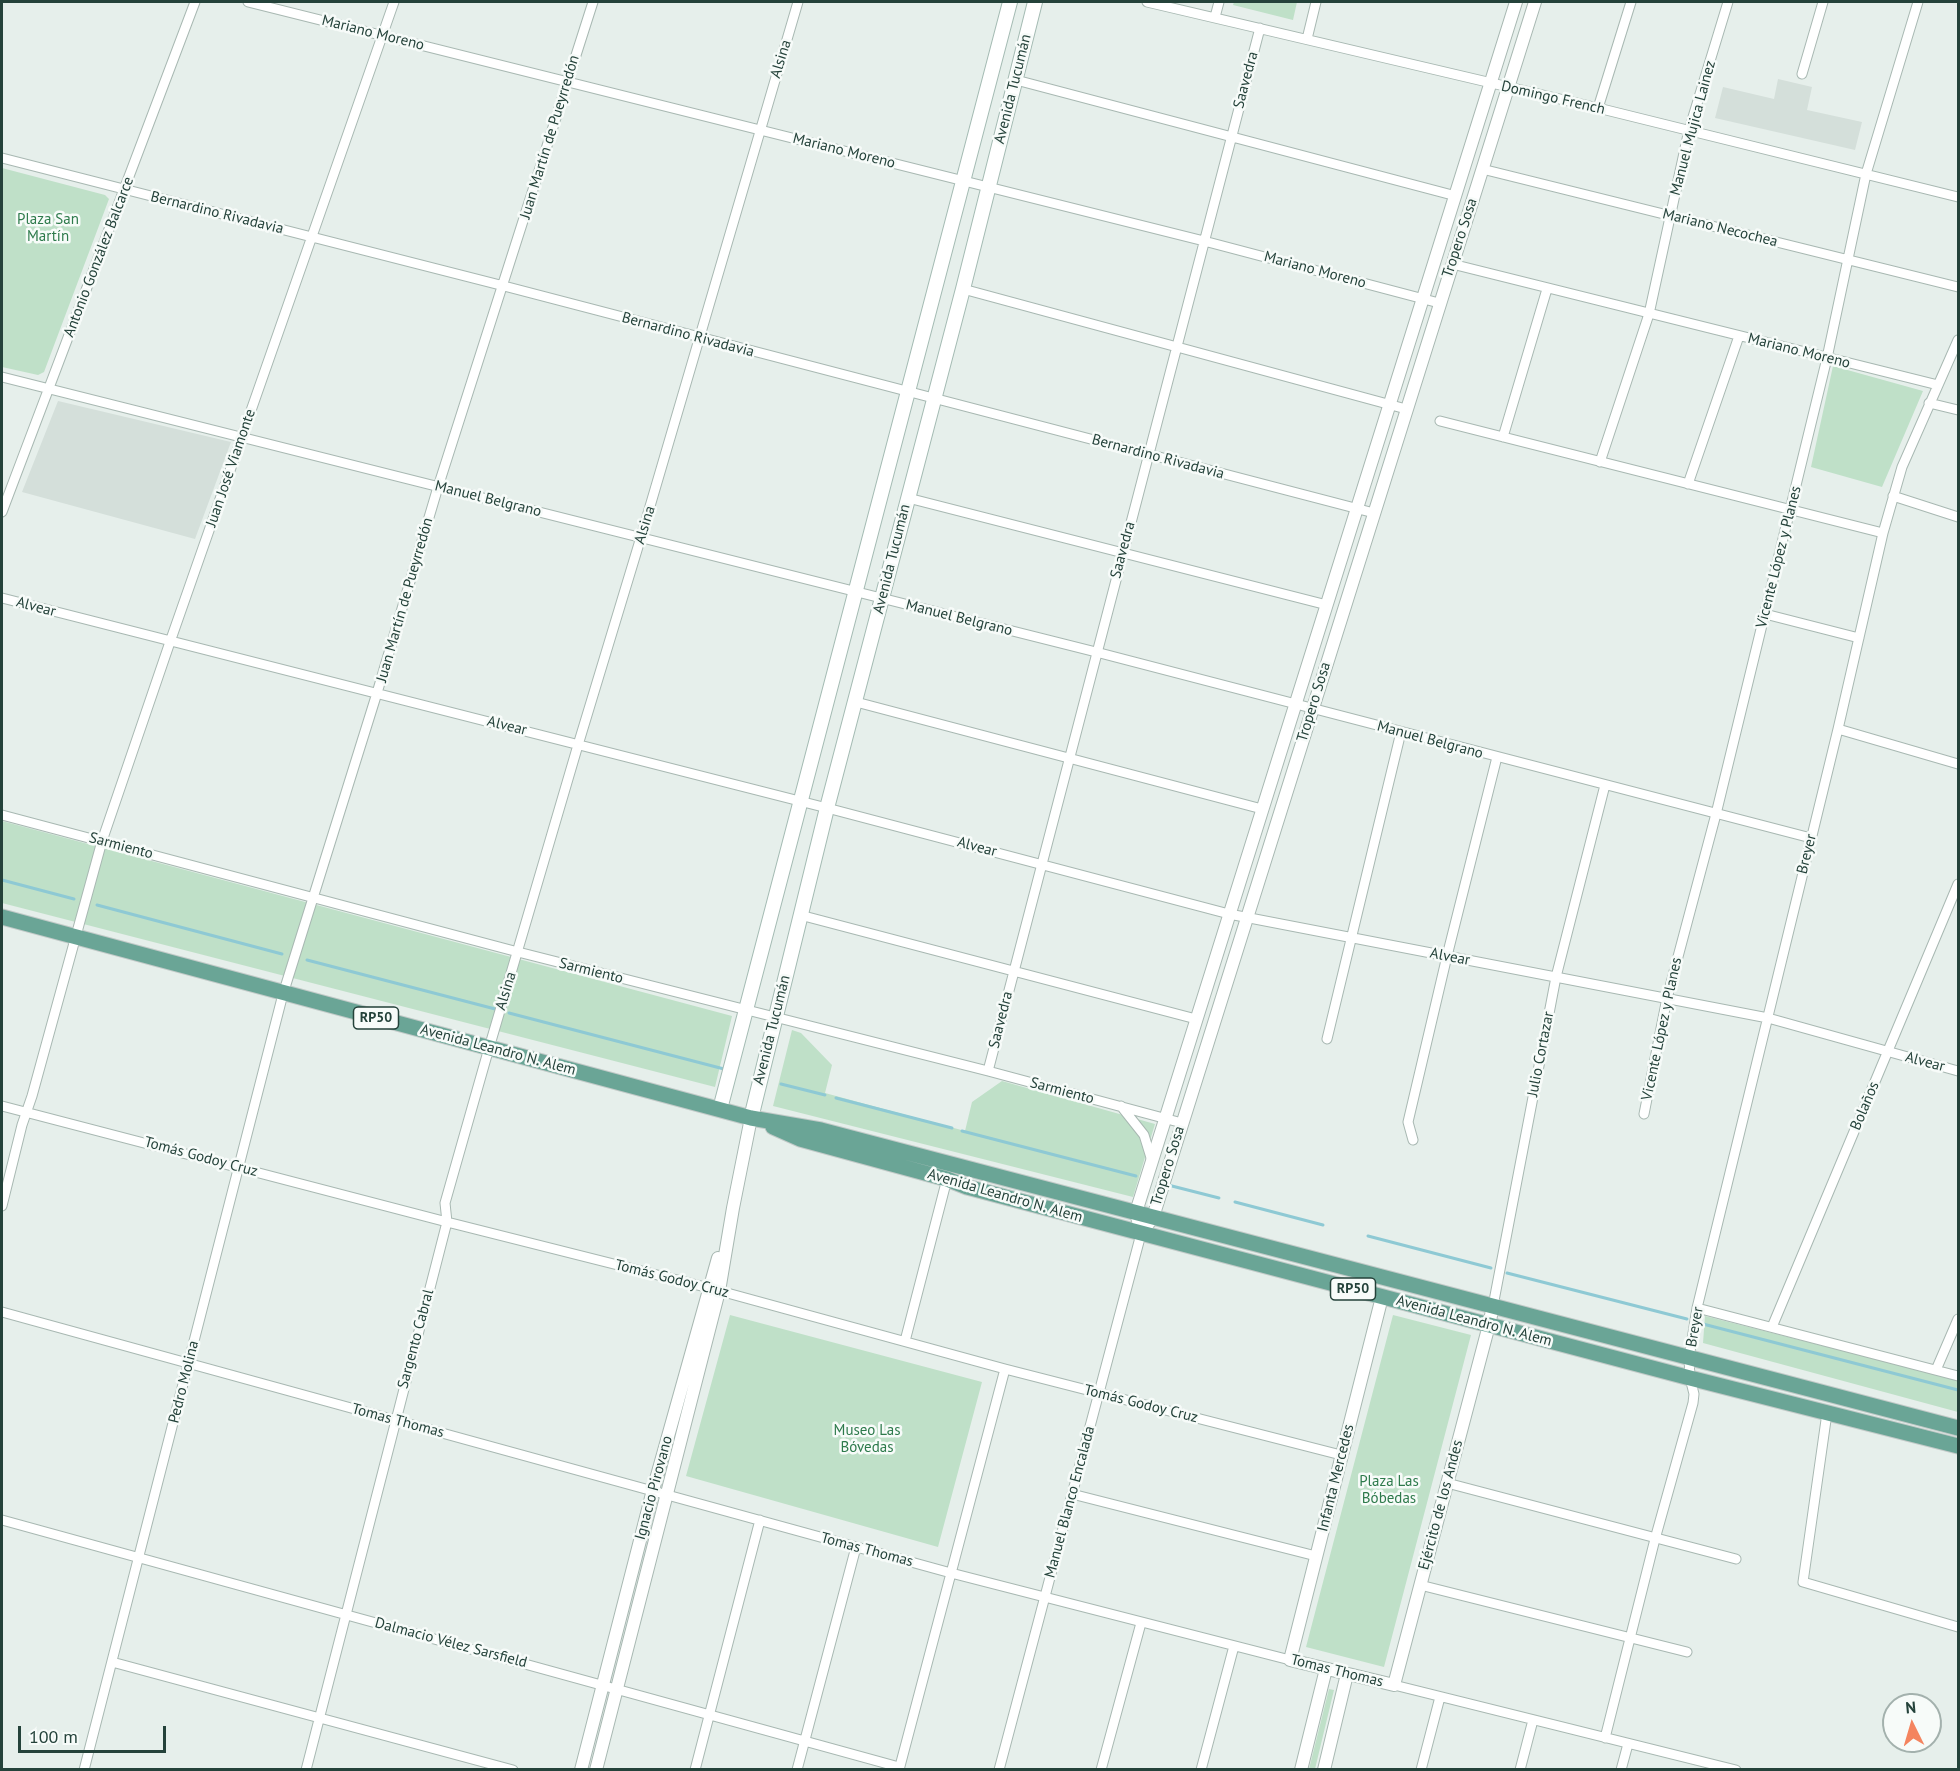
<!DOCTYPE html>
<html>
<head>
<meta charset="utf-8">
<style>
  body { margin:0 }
  #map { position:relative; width:1960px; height:1771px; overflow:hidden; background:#e6efeb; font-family:"PT Sans",sans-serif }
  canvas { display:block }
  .frame { position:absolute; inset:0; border:3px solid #24423a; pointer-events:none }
  .north { position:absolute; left:1882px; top:1693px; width:60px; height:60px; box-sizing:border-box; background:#f7fbf9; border:2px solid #a3b1ad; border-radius:50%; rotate:355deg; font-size:16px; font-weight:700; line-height:24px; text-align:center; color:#24423a }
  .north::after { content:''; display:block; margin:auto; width:21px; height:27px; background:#f4845f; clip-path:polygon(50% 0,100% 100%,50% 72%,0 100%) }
  .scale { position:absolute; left:18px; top:1726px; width:148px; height:27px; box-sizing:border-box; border:3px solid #24423a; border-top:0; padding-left:8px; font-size:18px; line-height:21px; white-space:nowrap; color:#24423a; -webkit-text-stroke:4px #f7fbf9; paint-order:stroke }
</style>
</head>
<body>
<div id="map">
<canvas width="1960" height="1771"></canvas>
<div class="frame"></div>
<div class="north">N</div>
<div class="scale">100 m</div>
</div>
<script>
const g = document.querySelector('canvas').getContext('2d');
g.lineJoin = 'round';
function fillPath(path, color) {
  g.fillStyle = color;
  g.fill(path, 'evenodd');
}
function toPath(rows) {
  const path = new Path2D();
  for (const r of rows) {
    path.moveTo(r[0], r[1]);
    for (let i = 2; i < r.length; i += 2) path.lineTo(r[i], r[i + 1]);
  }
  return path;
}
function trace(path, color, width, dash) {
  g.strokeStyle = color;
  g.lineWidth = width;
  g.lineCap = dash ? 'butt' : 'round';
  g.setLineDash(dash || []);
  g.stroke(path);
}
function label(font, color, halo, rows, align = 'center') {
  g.font = font + ' "PT Sans",sans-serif';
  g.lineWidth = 5;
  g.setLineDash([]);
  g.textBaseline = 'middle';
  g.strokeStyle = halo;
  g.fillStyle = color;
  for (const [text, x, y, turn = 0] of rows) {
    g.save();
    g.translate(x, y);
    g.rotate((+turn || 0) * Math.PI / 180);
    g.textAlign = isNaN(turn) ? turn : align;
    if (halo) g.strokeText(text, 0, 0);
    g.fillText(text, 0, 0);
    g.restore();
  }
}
const built = toPath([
  [1778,79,1812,87,1807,110,1862,122,1855,150,1715,118,1723,87,1774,99],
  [58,401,231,442,195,539,22,492]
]);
const green = toPath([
  [1234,2,1297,2,1293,20,1233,5],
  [2,168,105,195,109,199,44,372,38,375,2,367],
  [1833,366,1923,391,1882,487,1811,467],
  [2,821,732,1016,715,1087,2,903],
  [792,1030,801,1033,832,1065,825,1093,965,1131,972,1102,1002,1081,1155,1124,1133,1197,773,1106],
  [730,1315,982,1382,938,1547,686,1476],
  [1393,1315,1471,1335,1384,1667,1306,1647],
  [1705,1316,1958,1380,1958,1412,1703,1343],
  [1329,1689,1334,1690,1315,1769,1309,1769]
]);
const stream = toPath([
  [2,880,74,899],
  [97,905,282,954],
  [307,960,499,1010],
  [509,1013,724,1069],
  [781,1084,825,1095],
  [836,1098,952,1128],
  [962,1131,1136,1176],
  [1168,1185,1219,1198],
  [1235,1202,1323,1225],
  [1368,1236,1491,1268],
  [1507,1273,1687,1319],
  [1703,1324,1958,1390]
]);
const minor = toPath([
  [248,2,1204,241,1439,303],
  [1147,2,1598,108,1958,197],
  [1215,17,1219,2],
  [1307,39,1316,2],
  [1802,74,1823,2],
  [1016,80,1456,196],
  [1598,108,1631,2],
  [2,158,504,286,1374,513],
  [1482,169,1958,287],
  [1452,264,1938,385],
  [963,289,1406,409],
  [2,377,1096,652,1811,838],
  [1929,403,1958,410],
  [1440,421,1883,533],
  [1503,437,1547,289],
  [1600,462,1649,314,1689,130,1728,2],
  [1688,484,1739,336],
  [1893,496,1958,517],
  [908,498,1327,605],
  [2,512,195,2],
  [2,598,827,808,1229,914,1768,1018,1958,1071],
  [1765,614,1859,638],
  [856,702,1262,809],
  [1838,729,1958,764],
  [2,815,518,952,988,1071,1182,1123],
  [800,915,1196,1019],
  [1327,1039,1401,732],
  [988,1071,1260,28],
  [2,1106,447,1222,709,1288,1005,1369,1341,1455],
  [1121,1106,1144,1135,1152,1161],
  [1644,1114,1667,998,1716,814,1827,358,1866,174,1918,2],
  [1413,1140,1408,1122,1447,956,1497,757],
  [2,1206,22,1125,32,1096,102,841,170,642,394,2],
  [1493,1306,1556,977,1605,785],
  [1697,1308,1958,1376],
  [2,1312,951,1573,1290,1660],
  [1772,1327,1958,884],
  [905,1341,947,1179],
  [1936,1370,1958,1319],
  [1827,1413,1803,1582,1958,1627],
  [1447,1483,1736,1559],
  [1072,1494,1316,1556],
  [2,1520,899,1767],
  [1420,1585,1687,1652],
  [112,1662,513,1770],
  [1394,1685,1736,1770],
  [1605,1738,1655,1539,1693,1403,1694,1394,1690,1378,1689,1358,1697,1308,1838,729,1883,533,1902,467,1958,340],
  [84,1770,283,994,377,693,438,487,593,2],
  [306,1770,447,1222,445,1203,489,1048,578,745,641,537,798,2],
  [695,1770,760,1520],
  [797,1770,856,1547],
  [899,1770,1005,1369],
  [999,1770,1141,1234],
  [1101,1770,1141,1623],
  [1201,1770,1234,1646],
  [1421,1770,1440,1697],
  [1520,1770,1533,1720],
  [1621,1770,1628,1744]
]);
const tertiary = toPath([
  [1141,1234,1153,1217,1535,2],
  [1141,1234,1136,1212,1516,2],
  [1382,1297,1290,1660,1394,1685,1489,1325,1493,1306],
  [581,1770,653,1490,718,1258],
  [596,1770,719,1291,733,1208,751,1118],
  [1301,1770,1326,1669],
  [1324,1770,1347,1674]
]);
const secondary = toPath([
  [720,1109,1010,2],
  [751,1118,827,808,963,289,1035,2]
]);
const primary = toPath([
  [2,917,751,1118,821,1130,1958,1428],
  [773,1127,800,1139,947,1179,967,1187,1690,1378,1958,1446]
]);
const shields = [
  [376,1018,45],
  [1353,1289,45]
];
const shieldNames = [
  ["RP50",376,1018],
  ["RP50",1353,1289]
];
const streetNames = [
  ["Mariano Moreno",373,33,14],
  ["Alsina",781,59,-73],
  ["Saavedra",1246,80,-75],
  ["Avenida Tucumán",1013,89,-76],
  ["Domingo French",1553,98,13],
  ["Manuel Mujica Lainez",1693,128,-75],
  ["Juan Martín de Pueyrredón",550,137,-73],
  ["Mariano Moreno",844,151,14],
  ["Bernardino Rivadavia",217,213,14],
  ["Mariano Necochea",1720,228,14],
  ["Tropero Sosa",1460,238,-72],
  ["Antonio González Balcarce",99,257,-69],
  ["Mariano Moreno",1315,270,15],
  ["Bernardino Rivadavia",688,335,15],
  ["Mariano Moreno",1799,351,14],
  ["Bernardino Rivadavia",1158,457,15],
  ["Juan José Viamonte",231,468,-71],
  ["Manuel Belgrano",488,499,14],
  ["Alsina",645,525,-73],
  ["Saavedra",1123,550,-75],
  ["Vicente López y Planes",1779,557,-76],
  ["Avenida Tucumán",892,559,-76],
  ["Juan Martín de Pueyrredón",405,600,-74],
  ["Alvear",36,607,15],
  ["Manuel Belgrano",959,618,14],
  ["Tropero Sosa",1314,702,-73],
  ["Alvear",507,726,14],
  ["Manuel Belgrano",1430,740,15],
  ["Sarmiento",121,846,15],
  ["Alvear",977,847,15],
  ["Breyer",1807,854,-76],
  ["Alvear",1450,957,11],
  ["Sarmiento",591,971,14],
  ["Alsina",506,991,-73],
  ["Saavedra",1001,1020,-76],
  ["Vicente López y Planes",1662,1029,-78],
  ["Avenida Tucumán",772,1030,-76],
  ["Avenida Leandro N. Alem",498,1050,15],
  ["Julio Cortazar",1541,1054,-79],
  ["Alvear",1925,1062,15],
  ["Sarmiento",1062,1091,15],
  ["Bolaños",1865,1106,-67],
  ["Tomás Godoy Cruz",201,1157,15],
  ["Tropero Sosa",1168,1166,-73],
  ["Avenida Leandro N. Alem",1005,1196,16],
  ["Tomás Godoy Cruz",672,1279,14],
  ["Avenida Leandro N. Alem",1474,1321,15],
  ["Breyer",1695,1327,-80],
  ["Sargento Cabral",416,1339,-75],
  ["Pedro Molina",184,1382,-76],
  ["Tomás Godoy Cruz",1141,1404,14],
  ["Tomas Thomas",398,1421,15],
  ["Infanta Mercedes",1336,1478,-76],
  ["Ignacio Pirovano",654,1488,-75],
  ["Manuel Blanco Encalada",1070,1502,-75],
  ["Ejército de los Andes",1441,1505,-75],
  ["Tomas Thomas",867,1550,15],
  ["Dalmacio Vélez Sarsfield",451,1643,15],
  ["Tomas Thomas",1337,1671,14]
];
const parkNames = [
  ["Plaza San",48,220],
  ["Martín",48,237],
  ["Museo Las",867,1431],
  ["Bóvedas",867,1448],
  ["Plaza Las",1389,1482],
  ["Bóbedas",1389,1499]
];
fillPath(built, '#d4dfda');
fillPath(green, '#bfe0c8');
trace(stream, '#8ec9d4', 3);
trace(minor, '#a8b8b2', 11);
trace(tertiary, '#a8b8b2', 14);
trace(secondary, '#a4bbb3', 16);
trace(primary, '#c2cac8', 17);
trace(minor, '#fff', 9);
trace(tertiary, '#fff', 12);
trace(secondary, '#fff', 14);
trace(primary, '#6aa596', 15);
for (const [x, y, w] of shields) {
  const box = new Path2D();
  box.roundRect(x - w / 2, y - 11, w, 22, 4.5);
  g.fillStyle = '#f7fbf9';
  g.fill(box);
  trace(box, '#24423a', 1.5);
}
label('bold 14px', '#24423a', null, shieldNames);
label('15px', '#24423a', '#f7fbf9', streetNames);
label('15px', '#2d7a4b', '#f7fbf9', parkNames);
</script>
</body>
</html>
